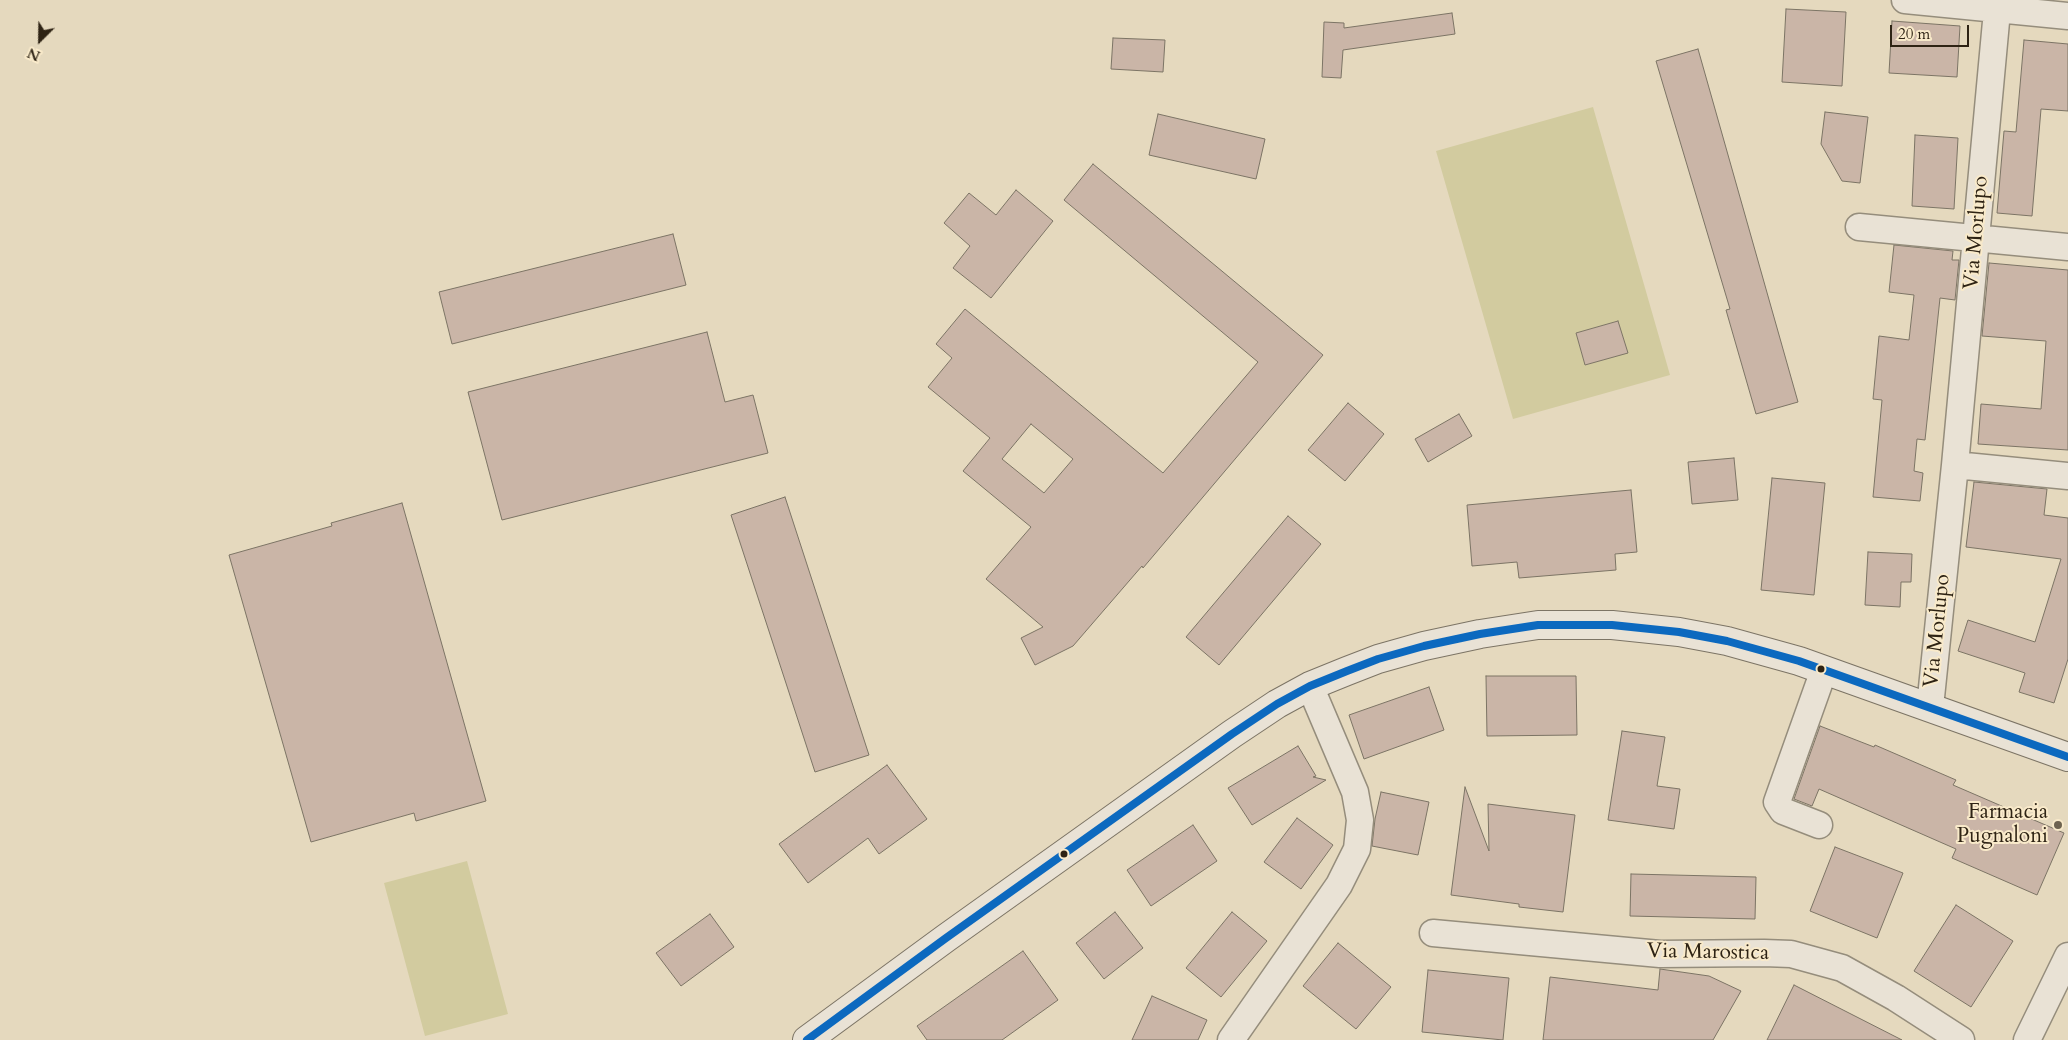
<!DOCTYPE html>
<html>
<head>
<meta charset="utf-8">
<style>
  body { margin:0 }
  #map { position:relative; width:2068px; height:1040px; overflow:hidden; background:#e5d9be; font-family:Cardo,serif }
  canvas { display:block }
  .north { position:absolute; left:15px; top:15px; width:50px; height:50px; -webkit-text-stroke:4px #f9eaca; paint-order:stroke; rotate:203deg; font-size:14px; font-weight:700; line-height:20px; text-align:center; color:#2e2314 }
  .north::after { content:''; display:block; margin:auto; width:18px; height:22px; background:#2e2314; clip-path:polygon(50% 0,100% 100%,50% 72%,0 100%) }
  .scale { position:absolute; left:1890px; top:25px; width:79px; height:22px; box-sizing:border-box; border:2px solid #2e2314; border-top:0; padding-left:6px; font-size:15px; line-height:18px; white-space:nowrap; color:#2e2314; -webkit-text-stroke:4px #f9eaca; paint-order:stroke }
</style>
</head>
<body>
<div id="map">
<canvas width="2068" height="1040"></canvas>
<div class="north">N</div>
<div class="scale">20 m</div>
</div>
<script>
const g = document.querySelector('canvas').getContext('2d');
g.lineJoin = 'round';
function fillPath(path, color) {
  g.fillStyle = color;
  g.fill(path, 'evenodd');
}
function toPath(rows) {
  const path = new Path2D();
  for (const r of rows) {
    path.moveTo(r[0], r[1]);
    for (let i = 2; i < r.length; i += 2) path.lineTo(r[i], r[i + 1]);
  }
  return path;
}
function trace(path, color, width, dash) {
  g.strokeStyle = color;
  g.lineWidth = width;
  g.lineCap = dash ? 'butt' : 'round';
  g.setLineDash(dash || []);
  g.stroke(path);
}
function label(font, color, halo, rows, align = 'center') {
  g.font = font + ' Cardo,serif';
  g.lineWidth = 4;
  g.setLineDash([]);
  g.textBaseline = 'middle';
  g.strokeStyle = halo;
  g.fillStyle = color;
  for (const [text, x, y, turn = 0] of rows) {
    g.save();
    g.translate(x, y);
    g.rotate((+turn || 0) * Math.PI / 180);
    g.textAlign = isNaN(turn) ? turn : align;
    if (halo) g.strokeText(text, 0, 0);
    g.fillText(text, 0, 0);
    g.restore();
  }
}
const green = toPath([
  [1593,107,1670,375,1513,419,1436,151],
  [1618,321,1627,353,1585,365,1576,333],
  [467,861,508,1014,425,1036,384,883]
]);
const building = toPath([
  [1786,9,1846,12,1842,86,1782,82,1786,9],
  [1452,13,1455,34,1343,50,1341,78,1322,77,1324,22,1344,23,1344,28,1452,13],
  [1892,21,1960,26,1957,77,1889,73,1892,21],
  [1113,38,1165,40,1163,72,1111,69,1113,38],
  [2024,40,2068,44,2068,111,2041,109,2032,216,1997,213,2004,131,2016,132,2024,40],
  [1698,49,1798,402,1756,414,1726,310,1730,309,1656,61,1698,49],
  [1825,112,1868,117,1860,183,1842,181,1821,144,1825,112],
  [1158,114,1265,139,1256,179,1149,155,1158,114],
  [1915,135,1958,138,1954,209,1912,206,1915,135],
  [1093,164,1323,355,1143,568,1142,566,1073,646,1035,665,1021,638,1043,627,986,579,1031,527,963,471,990,438,928,387,952,358,936,344,965,309,1163,473,1258,362,1064,200,1093,164],
  [1031,424,1073,459,1044,493,1002,459,1031,424],
  [1016,190,1053,221,991,298,953,268,970,246,944,223,969,193,996,215,1016,190],
  [673,234,686,285,452,344,439,292,673,234],
  [1894,245,1953,251,1952,260,1959,260,1955,300,1940,298,1925,440,1917,439,1914,471,1923,473,1920,501,1873,497,1882,400,1873,399,1879,336,1909,340,1914,295,1889,292,1894,245],
  [1989,263,2068,270,2068,450,1978,444,1981,404,2041,409,2046,341,1982,336,1989,263],
  [1618,321,1628,353,1585,365,1576,333,1618,321],
  [707,332,725,402,753,395,768,453,502,520,468,392,707,332],
  [1348,403,1384,434,1345,481,1308,450,1348,403],
  [1459,414,1472,436,1428,462,1415,439,1459,414],
  [1734,458,1738,500,1692,504,1688,462,1734,458],
  [1772,478,1825,483,1814,595,1761,590,1772,478],
  [1974,482,2047,489,2044,515,2068,518,2068,659,2054,703,2019,692,2025,673,1958,651,1968,620,2035,642,2061,559,1966,547,1974,482],
  [1631,490,1637,552,1615,554,1616,570,1519,578,1517,562,1472,566,1467,505,1631,490],
  [785,497,869,755,815,772,731,515,785,497],
  [402,503,486,801,416,821,414,813,311,842,229,555,332,526,331,523,402,503],
  [1288,516,1321,544,1219,665,1186,637,1288,516],
  [1868,552,1912,554,1911,582,1901,582,1900,607,1865,605,1868,552],
  [1486,676,1576,676,1577,735,1487,736,1486,676],
  [1429,687,1444,730,1364,759,1349,715,1429,687],
  [1820,726,1874,747,1875,745,1956,780,1953,785,2064,833,2037,895,1952,858,1956,849,1819,789,1812,806,1794,799,1820,726],
  [1622,731,1665,737,1657,786,1680,789,1674,829,1608,820,1622,731],
  [1298,746,1316,776,1313,777,1326,780,1252,825,1228,788,1298,746],
  [887,765,927,819,879,854,868,838,808,883,779,844,887,765],
  [1465,787,1489,851,1488,804,1575,815,1563,912,1519,907,1519,904,1451,895,1465,787],
  [1381,792,1429,802,1418,855,1372,846,1375,819,1381,792],
  [1297,818,1333,845,1301,889,1264,862,1297,818],
  [1193,825,1217,861,1151,906,1127,870,1193,825],
  [1835,847,1903,873,1877,938,1810,911,1835,847],
  [1631,874,1756,877,1755,919,1630,916,1631,874],
  [1956,905,2013,941,1971,1007,1914,971,1956,905],
  [1115,912,1143,948,1104,979,1076,943,1115,912],
  [1232,912,1267,941,1221,997,1186,968,1232,912],
  [710,914,734,947,681,986,656,953,710,914],
  [1338,943,1391,987,1356,1029,1303,986,1338,943],
  [1023,951,1058,1000,1002,1040,927,1040,917,1026,1023,951],
  [1660,969,1709,976,1741,991,1713,1040,1543,1040,1550,977,1658,990,1660,969],
  [1428,970,1509,978,1503,1040,1422,1032,1428,970],
  [1794,985,1902,1040,1767,1040,1794,985],
  [1152,996,1207,1020,1198,1040,1132,1040,1152,996]
]);
const street = toPath([
  [1905,0,2068,16],
  [1859,227,2068,247],
  [1955,465,2068,476],
  [1930,707,1955,465,1998,0],
  [1819,825,1783,811,1777,802,1824,670],
  [1433,933,1660,954,1764,953,1791,954,1842,968,1896,998,1961,1040],
  [1231,1040,1339,885,1357,849,1360,820,1355,792,1310,686],
  [2027,1040,2068,956]
]);
const secondary = toPath([
  [807,1040,946,938,1232,734,1277,704,1310,686,1347,671,1378,659,1424,646,1480,634,1538,625,1612,625,1679,632,1727,641,1799,661,2068,757]
]);
const bus1 = toPath([
  [807,1040,946,938,1232,734,1277,704,1310,686,1347,671,1378,659,1424,646,1480,634,1538,625,1612,625,1679,632,1727,641,1799,661,2068,757]
]);
const markers = [
  [1821,669,4.5,"#2e2314"],
  [2058,825,5,"#6e6350"],
  [1064,854,4.5,"#2e2314"]
];
const streetNames = [
  ["Via Morlupo",1977,233,-85],
  ["Via Morlupo",1938,631,-84],
  ["Via Marostica",1708,953,1]
];
const poiNames = [
  ["Farmacia",2048,813],
  ["Pugnaloni",2048,837]
];
fillPath(green, '#d2cb9f');
fillPath(building, '#cab5a7');
trace(building, '#7c7465', 1);
trace(street, '#958d7c', 29);
trace(secondary, '#7c7465', 30);
trace(street, '#e9e2d5', 26);
trace(secondary, '#e9e2d5', 28);
trace(bus1, '#0c69bf', 8);
for (const [x, y, r, color] of markers) {
  const dot = new Path2D();
  dot.arc(x, y, r, 0, 2 * Math.PI);
  g.fillStyle = color;
  g.fill(dot);
  trace(dot, '#f9eaca', 2);
}
label('21px', '#2e2314', '#f9eaca', streetNames);
label('21px', '#2e2314', '#f9eaca', poiNames, 'right');
</script>
</body>
</html>
